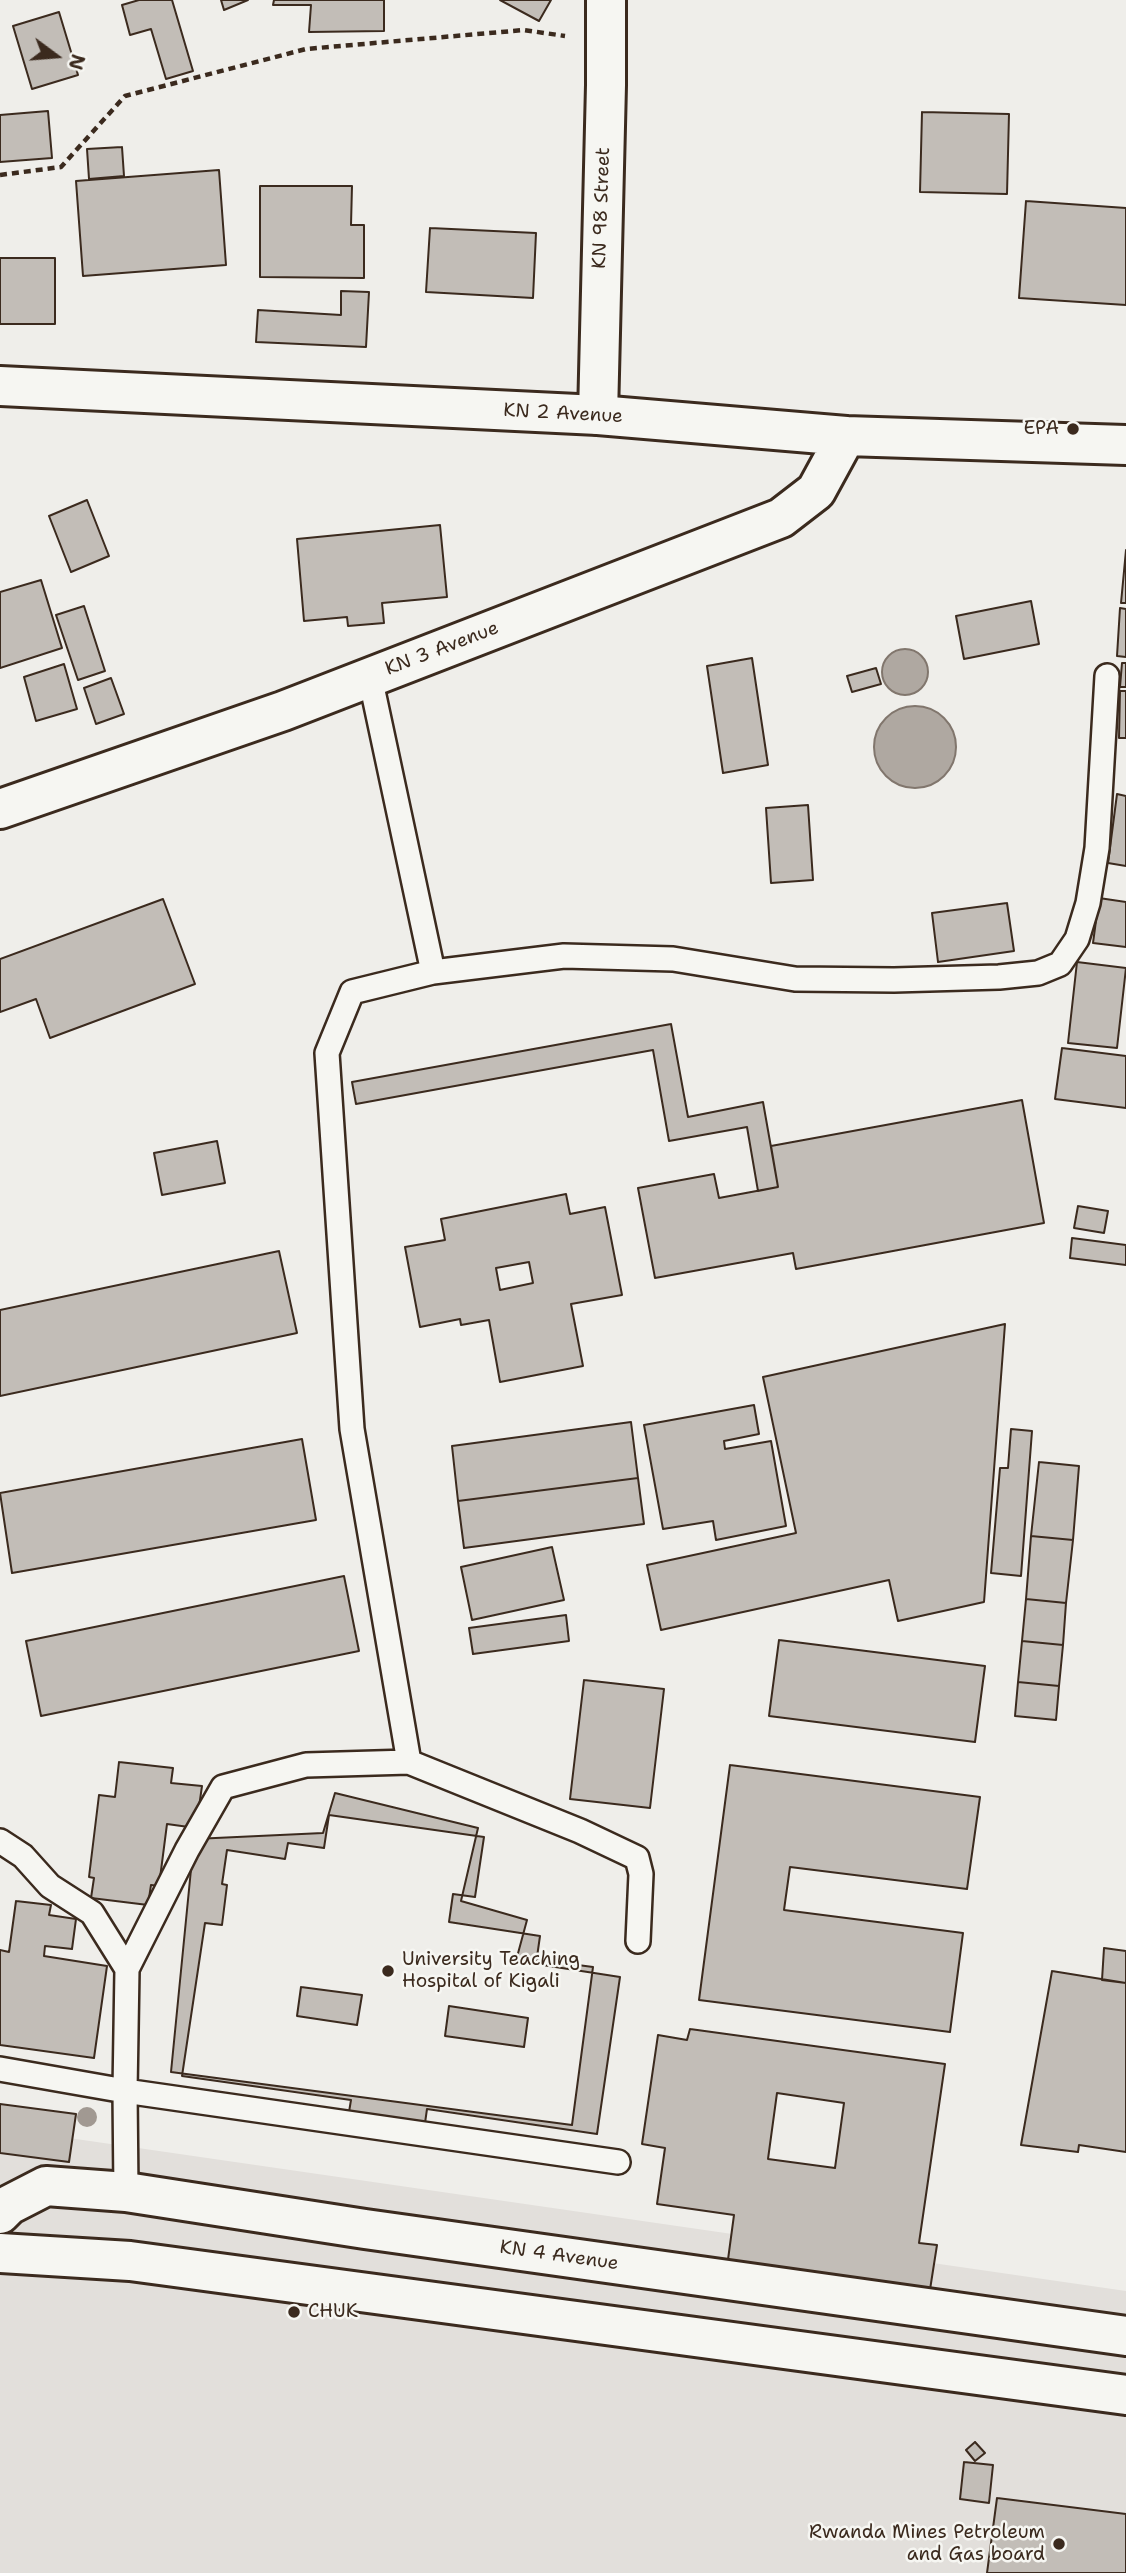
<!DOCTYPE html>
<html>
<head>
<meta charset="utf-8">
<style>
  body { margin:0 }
  #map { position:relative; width:1126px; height:2573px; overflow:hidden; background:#efeeea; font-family:"Shantell Sans",sans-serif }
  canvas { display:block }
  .north { position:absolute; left:21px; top:21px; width:70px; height:70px; -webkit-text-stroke:5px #f6f6f2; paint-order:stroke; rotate:106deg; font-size:19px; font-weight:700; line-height:28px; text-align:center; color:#3b2a1e }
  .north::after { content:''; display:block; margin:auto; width:24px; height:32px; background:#3b2a1e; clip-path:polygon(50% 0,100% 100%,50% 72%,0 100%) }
</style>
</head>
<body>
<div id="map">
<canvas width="1126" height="2573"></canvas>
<div class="north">N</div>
</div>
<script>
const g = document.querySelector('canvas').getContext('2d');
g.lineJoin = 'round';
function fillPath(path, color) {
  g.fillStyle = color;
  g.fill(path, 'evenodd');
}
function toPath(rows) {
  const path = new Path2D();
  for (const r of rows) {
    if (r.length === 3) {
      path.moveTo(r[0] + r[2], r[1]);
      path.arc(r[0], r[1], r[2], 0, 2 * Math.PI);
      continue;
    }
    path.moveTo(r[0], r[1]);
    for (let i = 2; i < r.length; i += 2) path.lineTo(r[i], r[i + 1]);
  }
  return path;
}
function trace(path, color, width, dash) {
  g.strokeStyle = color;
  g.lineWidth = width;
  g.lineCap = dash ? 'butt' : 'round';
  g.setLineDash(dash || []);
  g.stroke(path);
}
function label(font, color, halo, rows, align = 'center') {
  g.font = font + ' "Shantell Sans",sans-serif';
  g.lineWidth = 5;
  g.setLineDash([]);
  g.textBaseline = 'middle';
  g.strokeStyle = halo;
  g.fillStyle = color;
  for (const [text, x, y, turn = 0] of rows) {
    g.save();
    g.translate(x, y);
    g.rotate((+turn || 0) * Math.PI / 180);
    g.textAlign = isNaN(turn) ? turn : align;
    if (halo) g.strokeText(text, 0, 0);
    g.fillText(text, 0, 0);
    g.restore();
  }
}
const built = toPath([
  [0,2128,1126,2291,1126,2573,0,2573]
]);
const water = toPath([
  [905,672,23],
  [915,747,41]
]);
const building = toPath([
  [139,0,172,0,193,71,166,79,151,29,130,35,122,5,139,0],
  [221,0,248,0,224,10,221,0],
  [274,0,384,0,384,31,309,32,311,5,273,5,274,0],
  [500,0,551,0,539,21,500,0],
  [59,12,78,75,32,89,13,26,59,12],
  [48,111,52,158,0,162,0,115,48,111],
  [922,112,1009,114,1007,194,920,192,922,112],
  [122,147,124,176,89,179,87,149,122,147],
  [219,170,226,265,83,276,76,181,219,170],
  [260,186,352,186,351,225,364,225,364,278,260,277,260,186],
  [1026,201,1126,208,1126,305,1019,298,1026,201],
  [430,228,536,233,533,298,426,292,430,228],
  [0,258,55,258,55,324,0,324,0,258],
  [341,291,369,292,366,347,256,342,258,310,341,315,341,291],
  [87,500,109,556,71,572,49,516,87,500],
  [440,525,447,597,382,603,384,623,348,626,347,617,304,621,297,539,440,525],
  [1126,550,1126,603,1121,603,1126,550],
  [41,580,62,648,0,668,0,592,41,580],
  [1031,601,1039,644,964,659,956,616,1031,601],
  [84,606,105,671,78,680,56,615,84,606],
  [1120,608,1126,609,1126,657,1117,656,1120,608],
  [752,658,768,765,723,773,707,666,752,658],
  [1122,663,1126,663,1126,687,1120,687,1122,663],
  [64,664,77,709,36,721,24,677,64,664],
  [876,668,881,684,852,692,847,676,876,668],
  [111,678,124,714,96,724,84,688,111,678],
  [1120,691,1126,691,1126,738,1119,738,1120,691],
  [1117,794,1126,796,1126,866,1108,863,1117,794],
  [808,805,813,880,771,883,766,808,808,805],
  [1099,898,1126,902,1126,947,1093,943,1099,898],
  [163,899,195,984,50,1038,36,999,0,1012,0,959,163,899],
  [1007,903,1014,951,938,962,932,913,1007,903],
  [1077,962,1126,968,1117,1048,1068,1043,1077,962],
  [671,1024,688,1117,763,1102,778,1187,758,1191,747,1127,669,1141,653,1050,356,1104,352,1082,671,1024],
  [1062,1048,1126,1056,1126,1108,1055,1099,1062,1048],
  [1022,1100,1044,1223,796,1269,793,1253,655,1278,638,1188,714,1174,719,1198,778,1187,771,1146,1022,1100],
  [217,1141,225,1183,162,1195,154,1153,217,1141],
  [566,1194,570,1214,605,1207,622,1295,571,1304,583,1366,500,1382,489,1320,461,1325,460,1319,420,1327,405,1247,445,1240,441,1219,566,1194],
  [529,1262,533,1283,500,1290,496,1268,529,1262],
  [1078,1206,1108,1211,1104,1233,1074,1228,1078,1206],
  [1072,1238,1126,1245,1126,1265,1070,1258,1072,1238],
  [279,1251,297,1333,0,1396,0,1310,279,1251],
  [1005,1324,984,1602,898,1621,889,1580,661,1630,647,1565,796,1533,763,1377,1005,1324],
  [754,1405,759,1434,724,1441,725,1449,771,1441,786,1526,716,1540,713,1521,663,1529,644,1425,754,1405],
  [631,1422,638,1478,458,1501,452,1446,631,1422],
  [1011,1429,1032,1431,1021,1576,991,1573,1000,1468,1008,1468,1011,1429],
  [302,1439,316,1520,12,1573,0,1493,302,1439],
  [1039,1462,1079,1466,1073,1540,1031,1536,1039,1462],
  [638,1478,644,1524,464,1548,458,1501,638,1478],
  [1031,1536,1073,1540,1066,1603,1026,1599,1031,1536],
  [552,1547,564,1600,472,1620,461,1567,552,1547],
  [344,1576,359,1651,41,1716,26,1641,344,1576],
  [1026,1599,1066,1603,1063,1645,1022,1641,1026,1599],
  [566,1615,569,1641,473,1654,469,1628,566,1615],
  [779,1640,985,1666,975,1742,769,1716,779,1640],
  [1022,1641,1063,1645,1059,1686,1018,1682,1022,1641],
  [584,1680,664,1689,650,1808,570,1799,584,1680],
  [1018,1682,1059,1686,1056,1720,1015,1716,1018,1682],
  [119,1762,173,1768,171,1783,202,1786,196,1828,167,1824,159,1886,151,1885,148,1905,91,1898,94,1878,89,1877,99,1795,115,1797,119,1762],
  [730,1765,980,1797,967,1889,790,1867,784,1910,963,1933,950,2032,699,2000,730,1765],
  [335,1793,478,1828,461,1901,527,1920,517,1957,593,1967,572,2125,171,2072,194,1839,323,1833,335,1793],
  [329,1815,484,1837,475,1897,453,1894,449,1922,540,1936,536,1964,620,1977,597,2134,427,2109,425,2123,349,2112,351,2100,182,2076,205,1923,222,1925,227,1885,222,1884,227,1850,285,1859,288,1843,324,1848,329,1815],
  [301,1987,362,1995,357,2025,297,2016,301,1987],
  [449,2006,528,2018,524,2047,445,2036,449,2006],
  [16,1901,51,1905,49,1915,76,1919,72,1949,45,1946,44,1956,107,1966,94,2058,0,2045,0,1950,9,1952,16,1901],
  [1104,1948,1126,1951,1126,1983,1102,1980,1104,1948],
  [1052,1971,1126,1983,1126,2152,1079,2145,1078,2152,1021,2145,1052,1971],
  [690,2029,945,2064,919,2243,937,2245,929,2296,727,2267,734,2215,657,2204,665,2148,642,2144,658,2035,687,2040,690,2029],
  [777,2093,844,2103,835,2168,768,2159,777,2093],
  [0,2104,76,2114,69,2162,0,2153,0,2104],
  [975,2442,985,2453,975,2461,966,2450,975,2442],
  [964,2462,993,2465,989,2503,960,2499,964,2462],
  [997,2498,1126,2514,1126,2573,987,2573,997,2498]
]);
const path = toPath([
  [0,175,61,167,125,96,306,49,524,30,565,36]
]);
const lane = toPath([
  [370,677,433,972,564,956,673,959,795,979,894,980,999,977,1038,973,1060,964,1077,939,1088,903,1097,848,1107,676],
  [409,1762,580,1831,637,1858,641,1874,638,1941],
  [0,1841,23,1856,50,1886,92,1913,127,1969],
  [0,2069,125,2091,618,2162],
  [126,2192,125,2091,127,1969,187,1850,223,1787,306,1765,409,1762,352,1429,327,1053,352,992,433,972]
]);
const street = toPath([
  [598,415,606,85,606,0]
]);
const secondary = toPath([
  [0,386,598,415,846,436,1126,445],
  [0,809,283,711,781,518,816,491,846,436],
  [0,2214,9,2205,46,2186,126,2192,365,2229,1126,2336],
  [0,2253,130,2261,1126,2395]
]);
const trees = [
  [87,2117]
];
const markers = [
  [1073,429,7,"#3b2a1e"],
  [388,1971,7,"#3b2a1e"],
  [294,2312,7,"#3b2a1e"],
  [1059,2544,7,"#3b2a1e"]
];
const streetNames = [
  ["KN 98 Street",602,208,-88],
  ["KN 2 Avenue",563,414,3],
  ["KN 3 Avenue",442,649,-21],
  ["KN 4 Avenue",559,2256,8]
];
const poiNames = [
  ["EPA",1059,429],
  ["University Teaching",402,1960,"left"],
  ["Hospital of Kigali",402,1982,"left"],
  ["CHUK",308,2312,"left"],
  ["Rwanda Mines Petroleum",1045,2533],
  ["and Gas board",1045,2555]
];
fillPath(built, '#e2dfdb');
fillPath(water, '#afa8a1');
trace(water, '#81766d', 2);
fillPath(building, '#c2bdb7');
trace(building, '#3b2a1e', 2);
trace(lane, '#3b2a1e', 28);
trace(street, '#3b2a1e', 44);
trace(secondary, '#3b2a1e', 44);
trace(path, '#3b2a1e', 4.5, [7, 5]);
trace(lane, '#f6f6f2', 23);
trace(street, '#f6f6f2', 38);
trace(secondary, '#f6f6f2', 38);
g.fillStyle = '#a19992';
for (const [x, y] of trees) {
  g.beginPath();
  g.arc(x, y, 10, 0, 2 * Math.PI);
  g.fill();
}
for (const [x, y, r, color] of markers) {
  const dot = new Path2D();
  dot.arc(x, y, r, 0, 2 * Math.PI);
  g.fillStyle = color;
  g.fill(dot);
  trace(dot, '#f6f6f2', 2.5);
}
label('19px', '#3b2a1e', '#f6f6f2', streetNames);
label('19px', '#3b2a1e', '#f6f6f2', poiNames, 'right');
</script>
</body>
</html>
